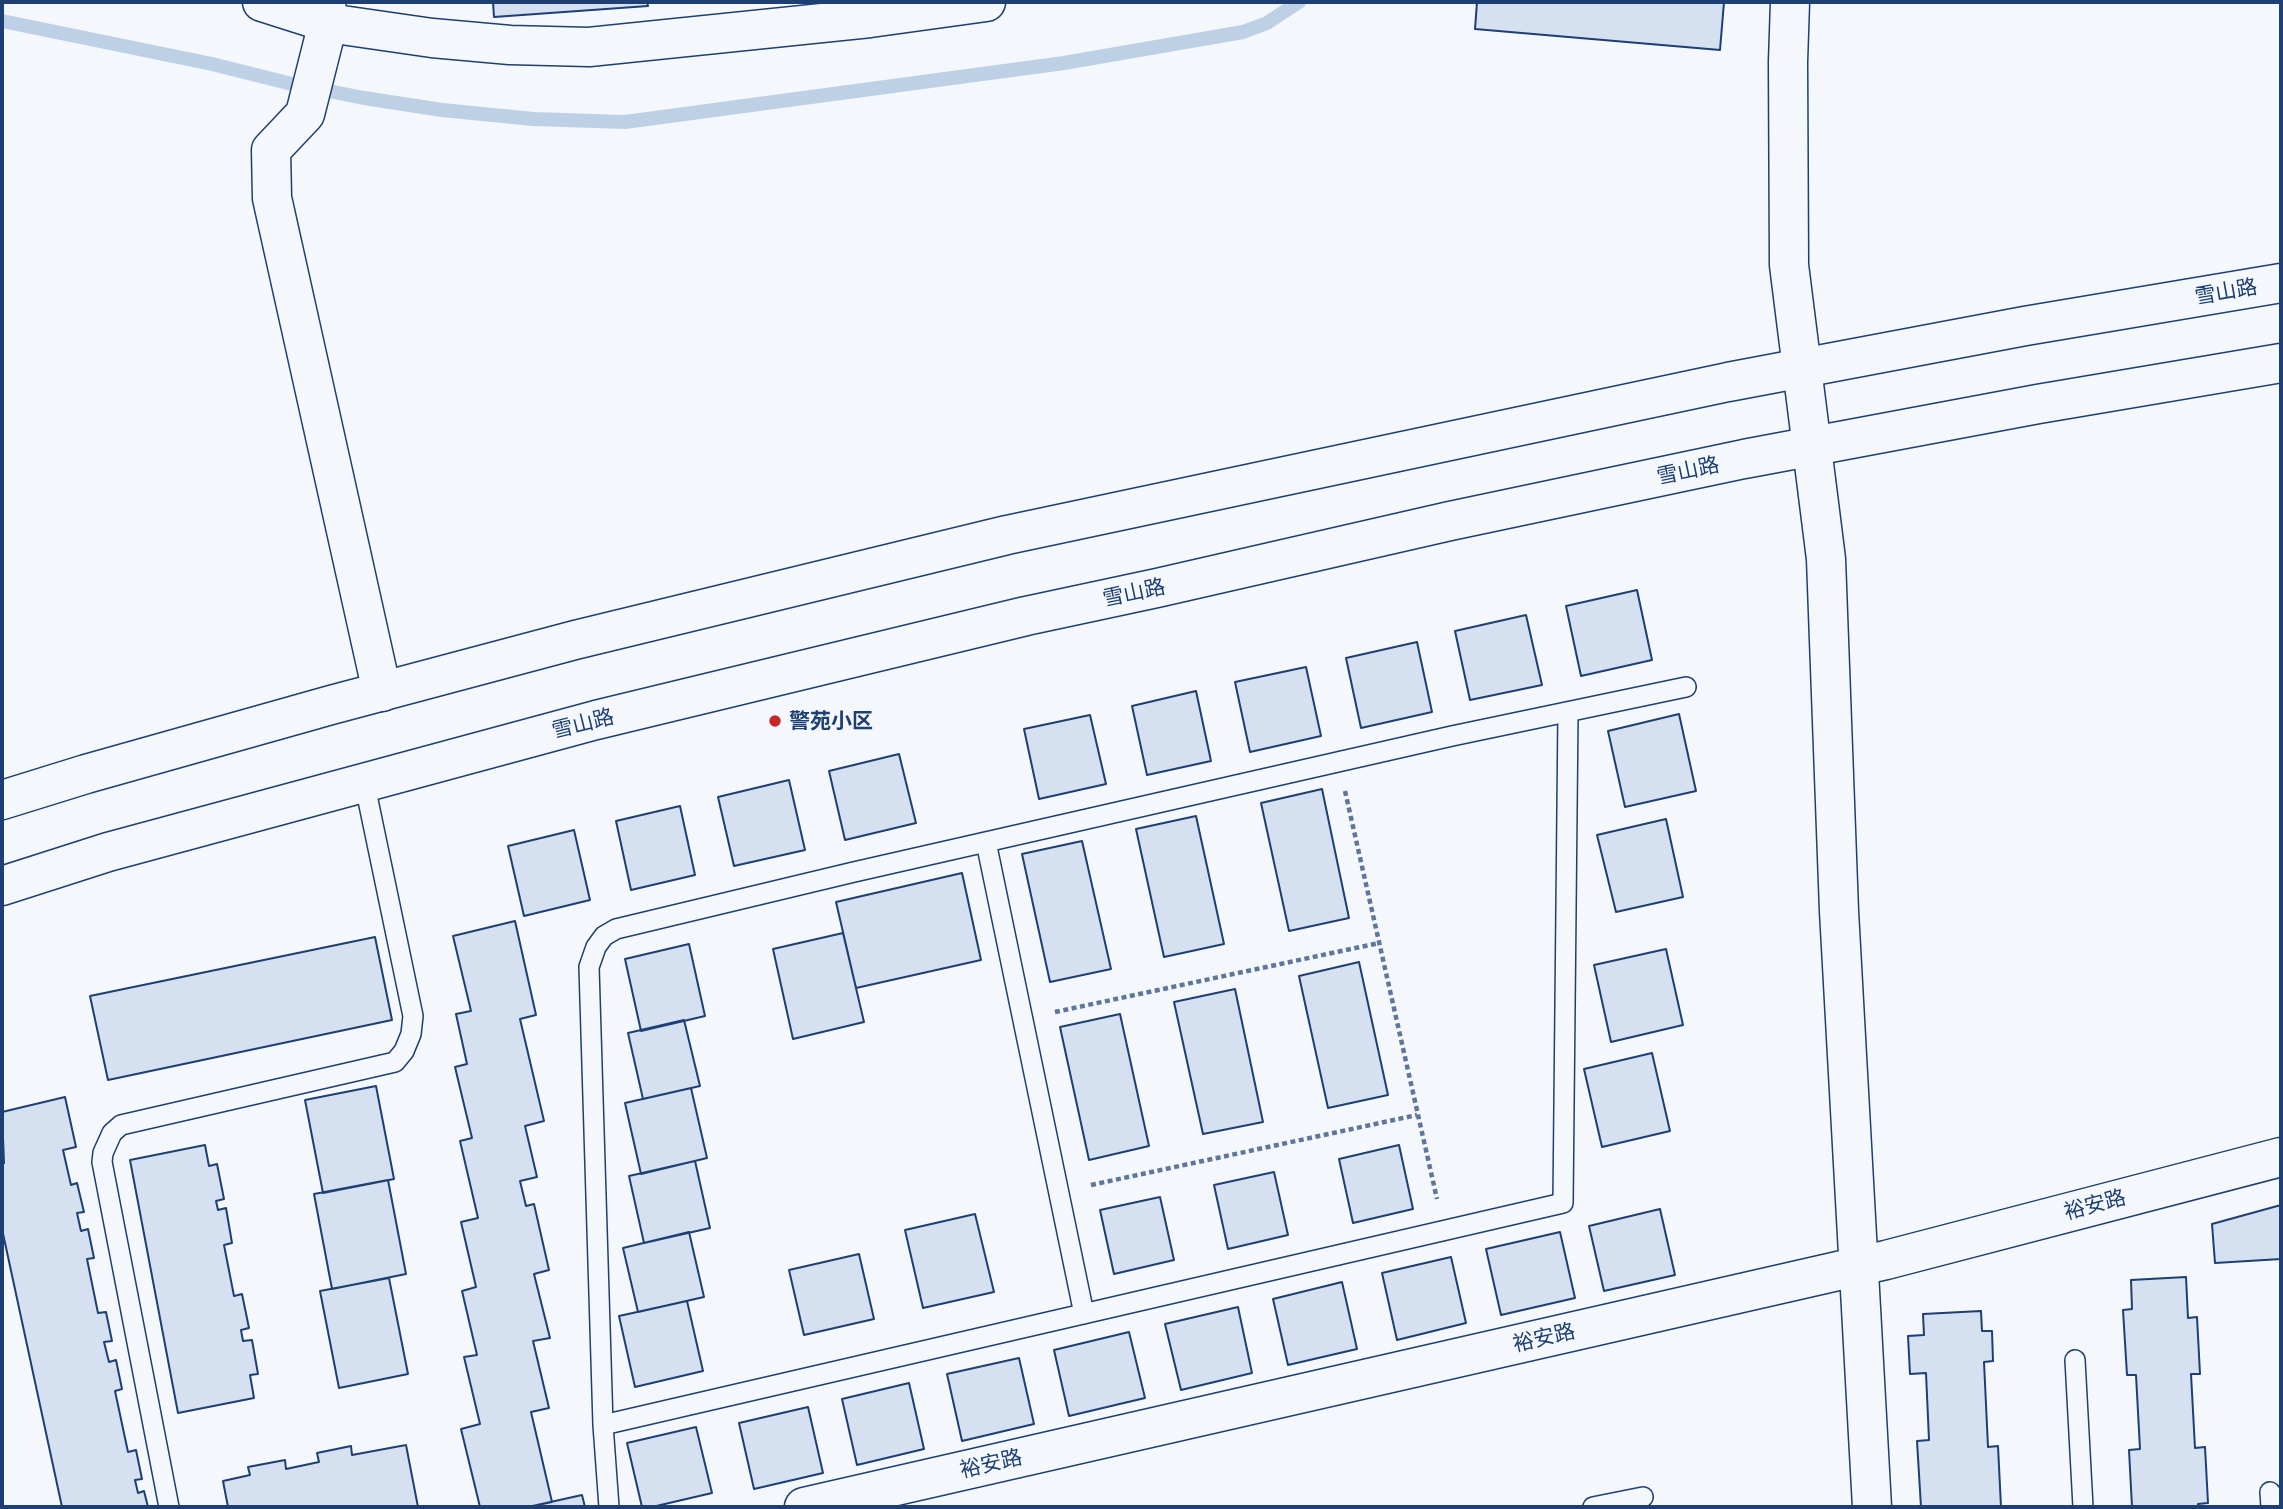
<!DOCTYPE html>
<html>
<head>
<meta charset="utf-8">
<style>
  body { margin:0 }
  #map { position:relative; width:2283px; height:1509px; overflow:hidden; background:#f4f7fb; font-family:"Asap Condensed",sans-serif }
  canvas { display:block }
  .frame { position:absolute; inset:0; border:4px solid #1d3f73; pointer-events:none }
</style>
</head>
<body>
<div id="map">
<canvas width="2283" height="1509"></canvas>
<div class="frame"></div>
</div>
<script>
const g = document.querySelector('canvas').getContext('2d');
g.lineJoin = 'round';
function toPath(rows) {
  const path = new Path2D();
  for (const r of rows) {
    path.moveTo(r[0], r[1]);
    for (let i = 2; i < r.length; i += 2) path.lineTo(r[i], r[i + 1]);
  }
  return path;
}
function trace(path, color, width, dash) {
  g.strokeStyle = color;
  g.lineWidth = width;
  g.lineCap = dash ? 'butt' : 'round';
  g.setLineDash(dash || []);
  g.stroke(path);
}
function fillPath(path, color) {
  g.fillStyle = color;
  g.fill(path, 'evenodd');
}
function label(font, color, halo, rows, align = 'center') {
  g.font = font + ' "Asap Condensed","Noto Sans SC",sans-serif';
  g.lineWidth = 5;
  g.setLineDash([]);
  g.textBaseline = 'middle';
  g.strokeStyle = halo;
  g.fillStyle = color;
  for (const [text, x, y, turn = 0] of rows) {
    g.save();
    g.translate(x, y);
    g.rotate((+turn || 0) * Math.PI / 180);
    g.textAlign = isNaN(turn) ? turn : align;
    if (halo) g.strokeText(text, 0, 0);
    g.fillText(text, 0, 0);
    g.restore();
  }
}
const stream = toPath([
  [2,21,212,64,288,83,364,98,442,110,533,119,625,122,1064,63,1243,32,1267,23,1299,2]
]);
const building = toPath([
  [493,2,647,2,648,6,494,17,493,2],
  [1477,2,1724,2,1720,50,1475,29,1477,2],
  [1637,590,1652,660,1581,676,1566,606,1637,590],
  [1526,615,1542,685,1470,700,1455,631,1526,615],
  [1417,642,1432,712,1361,728,1346,658,1417,642],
  [1306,667,1321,736,1250,752,1235,682,1306,667],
  [1196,691,1211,761,1147,775,1132,706,1196,691],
  [1679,714,1696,791,1625,807,1608,731,1679,714],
  [1090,715,1106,784,1039,799,1024,729,1090,715],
  [899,754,916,823,845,840,829,771,899,754],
  [789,780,805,850,734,866,718,797,789,780],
  [1322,789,1349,918,1289,931,1261,803,1322,789],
  [680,806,695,875,631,890,616,821,680,806],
  [1196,816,1224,944,1164,957,1136,829,1196,816],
  [1666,819,1683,897,1616,912,1597,835,1666,819],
  [574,830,590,900,524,916,508,846,574,830],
  [1082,841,1111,969,1050,982,1022,854,1082,841],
  [962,873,981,960,856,988,836,902,962,873],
  [515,921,536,1015,520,1019,544,1121,525,1126,537,1177,520,1181,526,1206,534,1204,549,1270,534,1274,550,1338,533,1341,549,1408,531,1412,552,1502,528,1507,480,1507,461,1429,480,1424,464,1357,477,1355,462,1291,476,1287,461,1222,478,1218,460,1141,472,1138,455,1067,467,1064,456,1014,471,1011,453,936,515,921],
  [843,933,864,1022,793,1039,773,949,843,933],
  [375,937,392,1020,108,1080,90,996,375,937],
  [689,944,705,1016,641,1031,625,959,689,944],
  [1666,949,1683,1025,1611,1042,1594,965,1666,949],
  [1359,962,1388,1095,1328,1108,1299,976,1359,962],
  [1235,989,1263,1122,1203,1134,1174,1002,1235,989],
  [1120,1014,1149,1146,1089,1160,1060,1027,1120,1014],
  [684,1020,700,1086,643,1099,628,1033,684,1020],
  [1652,1053,1670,1131,1602,1147,1584,1069,1652,1053],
  [376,1086,394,1179,323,1193,305,1100,376,1086],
  [691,1088,707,1158,641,1174,625,1103,691,1088],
  [65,1097,76,1147,63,1150,71,1185,77,1183,84,1212,77,1213,81,1231,88,1229,94,1258,87,1259,98,1313,106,1312,112,1341,104,1342,109,1362,116,1360,122,1389,115,1391,128,1452,136,1450,142,1479,135,1480,138,1493,144,1491,148,1507,62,1507,2,1229,2,1164,4,1163,2,1112,65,1097],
  [205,1145,209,1166,217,1164,224,1199,216,1201,218,1210,226,1208,232,1243,224,1245,234,1296,242,1294,249,1328,241,1330,243,1341,252,1340,258,1374,250,1375,254,1398,178,1413,130,1160,205,1145],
  [1399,1145,1413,1209,1353,1223,1339,1159,1399,1145],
  [695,1161,710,1228,644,1243,629,1176,695,1161],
  [1274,1172,1288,1235,1228,1249,1214,1185,1274,1172],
  [388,1180,406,1274,332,1289,314,1194,388,1180],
  [1160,1197,1174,1260,1114,1274,1100,1210,1160,1197],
  [2281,1205,2281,1259,2215,1263,2212,1224,2281,1205],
  [1660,1209,1675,1275,1604,1291,1589,1226,1660,1209],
  [975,1214,994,1292,923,1308,905,1230,975,1214],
  [689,1232,704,1297,638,1312,623,1248,689,1232],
  [1560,1232,1575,1298,1501,1315,1486,1249,1560,1232],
  [859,1254,874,1319,804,1335,789,1270,859,1254],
  [1451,1257,1466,1323,1397,1340,1382,1273,1451,1257],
  [2186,1277,2188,1318,2197,1317,2200,1374,2191,1374,2195,1448,2205,1447,2208,1503,2198,1504,2198,1507,2132,1507,2129,1450,2140,1449,2136,1375,2127,1375,2123,1310,2132,1309,2131,1280,2186,1277],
  [389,1278,408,1374,339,1388,320,1291,389,1278],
  [1342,1282,1357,1349,1288,1365,1273,1299,1342,1282],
  [687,1301,703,1371,635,1387,619,1316,687,1301],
  [1238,1307,1252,1373,1181,1390,1165,1324,1238,1307],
  [1981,1311,1982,1331,1992,1331,1993,1361,1984,1362,1988,1447,1998,1446,2001,1507,1921,1507,1917,1441,1929,1440,1926,1373,1910,1374,1908,1336,1924,1335,1923,1314,1981,1311],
  [1129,1332,1145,1398,1069,1416,1054,1350,1129,1332],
  [1019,1358,1034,1424,962,1441,947,1374,1019,1358],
  [909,1383,924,1449,857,1465,842,1399,909,1383],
  [808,1407,823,1473,754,1489,739,1423,808,1407],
  [696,1427,712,1493,652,1507,642,1507,627,1443,696,1427],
  [406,1445,418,1507,228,1507,223,1481,250,1475,248,1467,285,1460,286,1469,319,1462,317,1453,351,1446,352,1455,406,1445],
  [582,1495,585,1507,528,1507,582,1495]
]);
const path = toPath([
  [1345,791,1437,1199],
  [1055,1012,1379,943],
  [1091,1185,1417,1115]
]);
const lane = toPath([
  [986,842,1084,1314],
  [2075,1360,2083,1507],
  [603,1425,1563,1203,1568,712],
  [2270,1492,2271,1507],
  [169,1507,102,1162,103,1153,112,1133,121,1125,395,1062,404,1051,411,1034,413,1016,364,781],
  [609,1507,603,1425,589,967,596,947,604,936,616,929,854,872,1452,736,1686,687],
  [1593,1507,1643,1497]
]);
const street = toPath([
  [262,2,328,23,432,38,510,45,589,47,870,18,986,2],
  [326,2,328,23,305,114,271,150,272,198,382,692],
  [1790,2,1788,62,1789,265,1826,559,1839,911,1872,1507],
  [804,1507,1886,1260,2281,1157]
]);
const secondary = toPath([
  [2,800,86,774,331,705,575,640,1007,535,1728,382,2025,326,2281,283],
  [2,886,108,852,596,720,1026,616,1157,588,1450,521,1744,459,2038,404,2281,363]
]);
const markers = [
  [775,721,7,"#c62828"]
];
const streetNames = [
  ["雪山路",2226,292,-10],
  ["雪山路",1688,471,-12],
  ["雪山路",1134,593,-12],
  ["雪山路",583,724,-14],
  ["裕安路",2095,1205,-15],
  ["裕安路",1544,1338,-13],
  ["裕安路",991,1464,-13]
];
const poiNames = [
  ["警苑小区",789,721]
];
trace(stream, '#bed0e5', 14);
fillPath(building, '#d5e0f0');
trace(building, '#1d3f73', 2);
trace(lane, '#1d3f73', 22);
trace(street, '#1d3f73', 41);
trace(secondary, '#1d3f73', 41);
trace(path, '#5e769c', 4.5, [5, 3.5]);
trace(lane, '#f4f7fb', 19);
trace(street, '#f4f7fb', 38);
trace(secondary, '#f4f7fb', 38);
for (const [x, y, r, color] of markers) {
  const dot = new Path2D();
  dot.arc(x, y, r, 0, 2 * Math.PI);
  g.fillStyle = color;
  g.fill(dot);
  trace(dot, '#f4f7fb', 2.5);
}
label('21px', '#1d3f73', '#f4f7fb', streetNames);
label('bold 21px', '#1d3f73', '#f4f7fb', poiNames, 'left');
</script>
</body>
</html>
